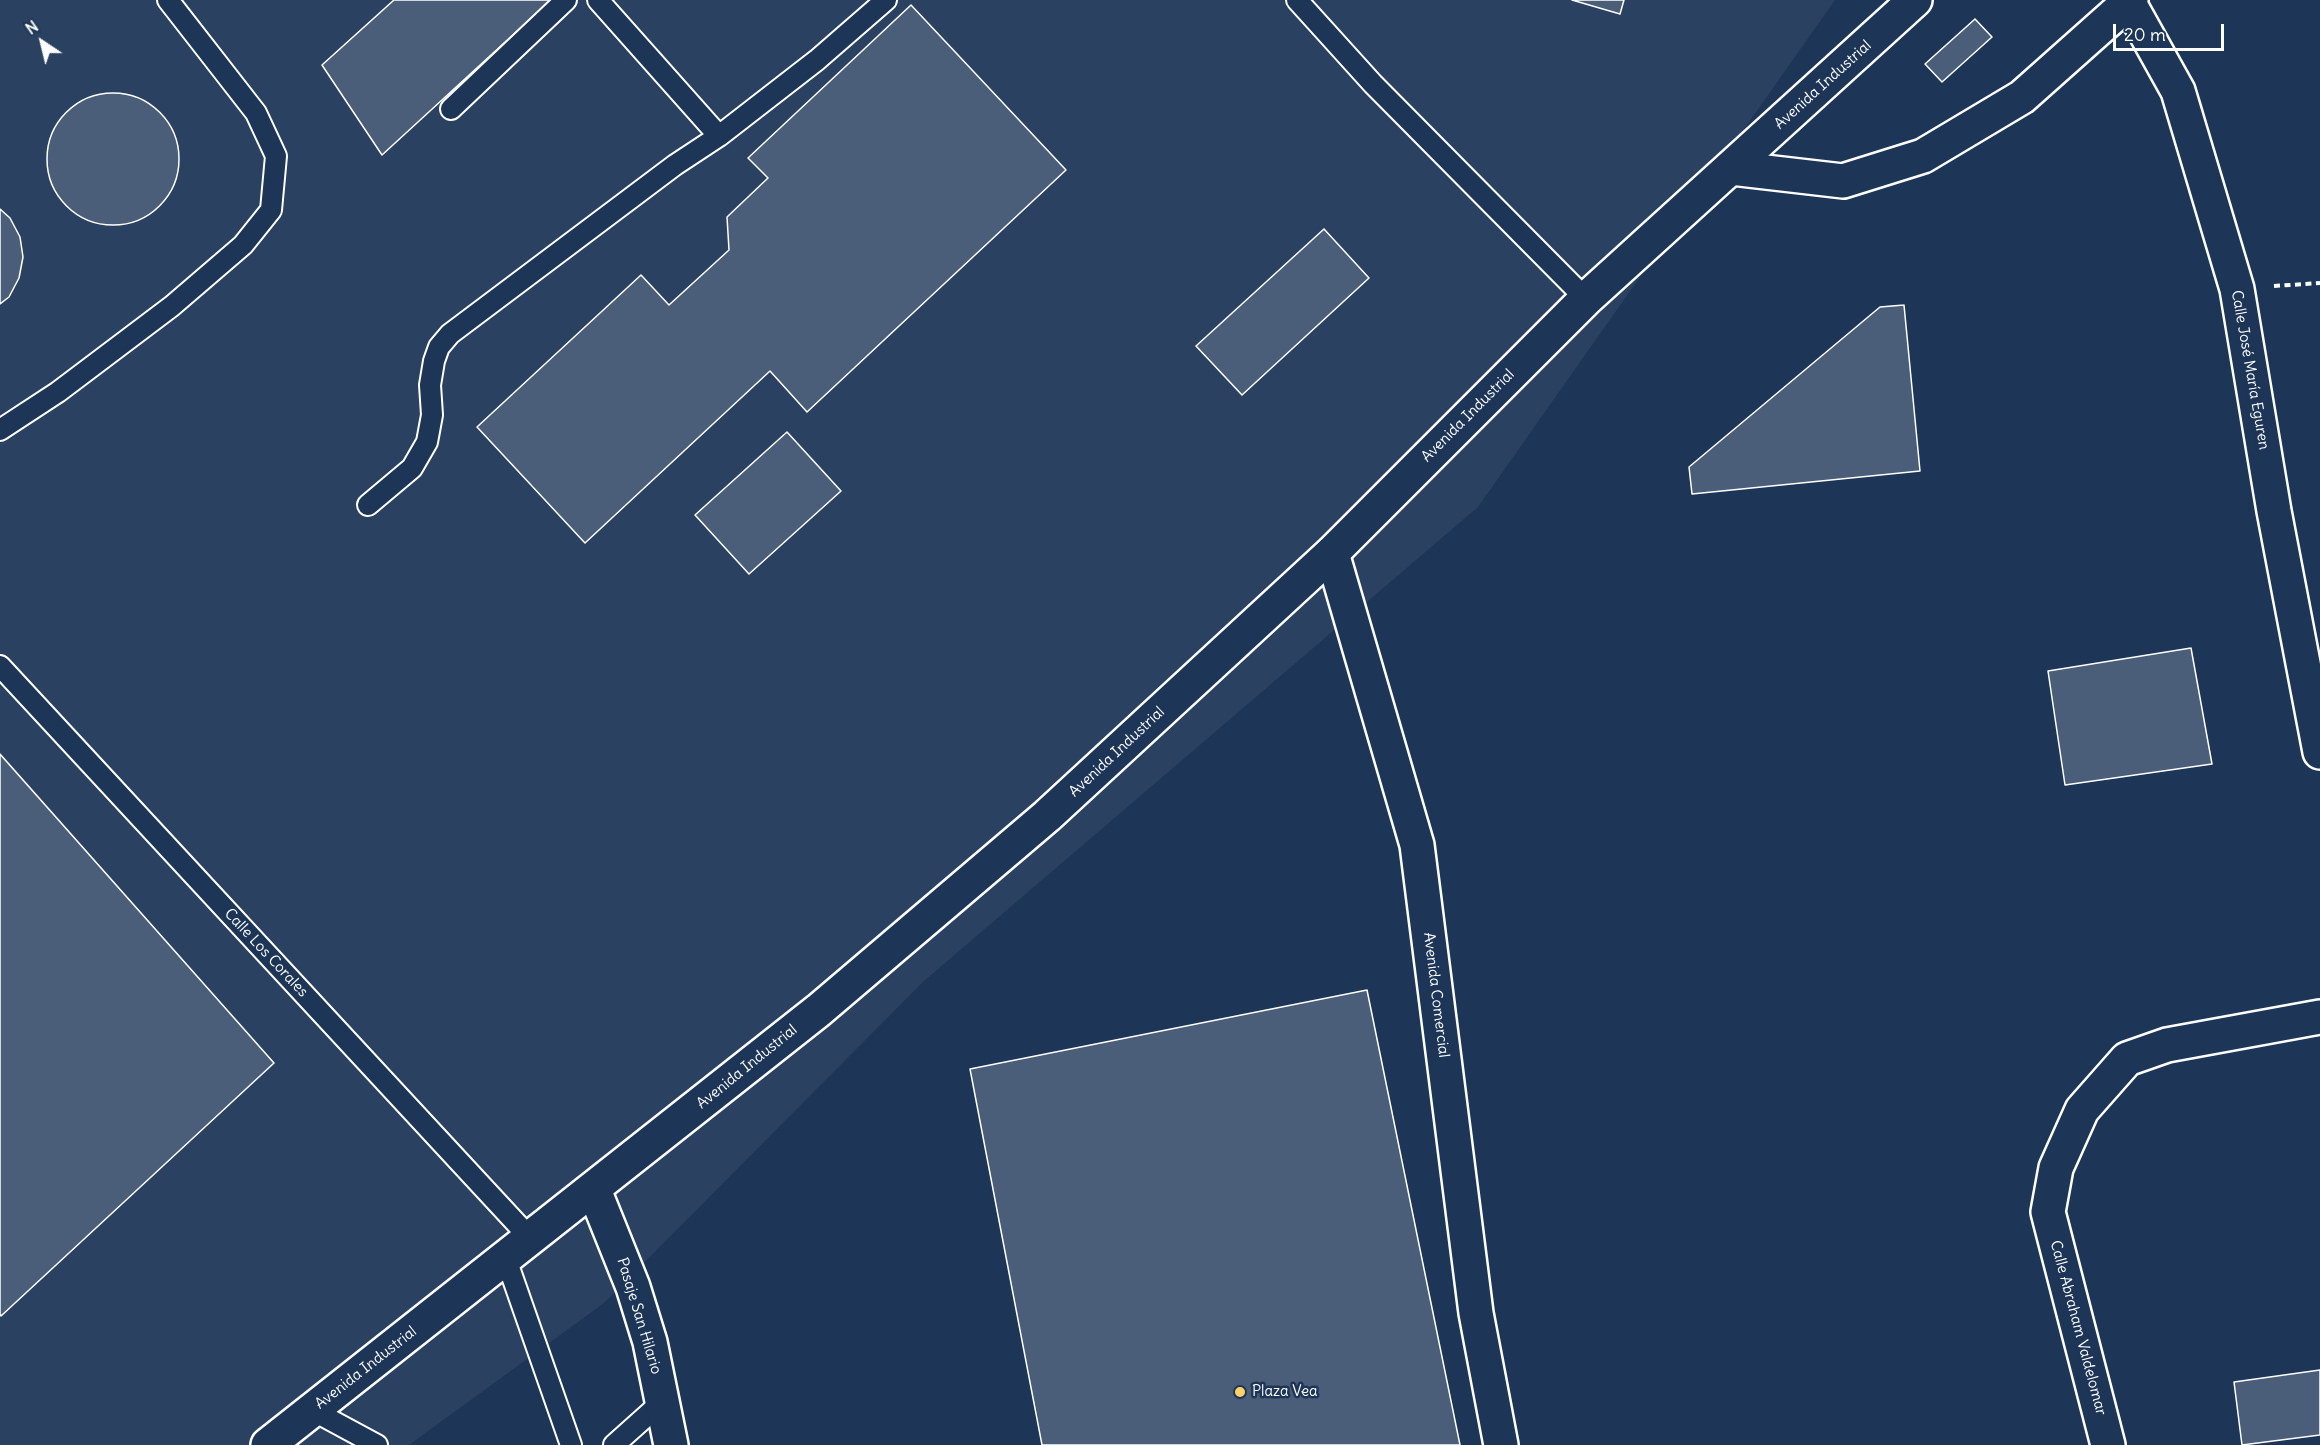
<!DOCTYPE html>
<html>
<head>
<meta charset="utf-8">
<style>
  body { margin:0 }
  #map { position:relative; width:2320px; height:1445px; overflow:hidden; background:#1d3557; font-family:Delius,sans-serif }
  canvas { display:block }
  .north { position:absolute; left:12px; top:12px; width:60px; height:60px; -webkit-text-stroke:4px #1d3557; paint-order:stroke; rotate:325deg; font-size:16px; font-weight:700; line-height:24px; text-align:center; color:#fff }
  .north::after { content:''; display:block; margin:auto; width:21px; height:27px; background:#fff; clip-path:polygon(50% 0,100% 100%,50% 72%,0 100%) }
  .scale { position:absolute; left:2113px; top:24px; width:111px; height:27px; box-sizing:border-box; border:3px solid #fff; border-top:0; padding-left:8px; font-size:18px; line-height:21px; white-space:nowrap; color:#fff; -webkit-text-stroke:4px #1d3557; paint-order:stroke }
</style>
</head>
<body>
<div id="map">
<canvas width="2320" height="1445"></canvas>
<div class="north">N</div>
<div class="scale">20 m</div>
</div>
<script>
const g = document.querySelector('canvas').getContext('2d');
g.lineJoin = 'round';
function fillPath(path, color) {
  g.fillStyle = color;
  g.fill(path, 'evenodd');
}
function toPath(rows) {
  const path = new Path2D();
  for (const r of rows) {
    if (r.length === 3) {
      path.moveTo(r[0] + r[2], r[1]);
      path.arc(r[0], r[1], r[2], 0, 2 * Math.PI);
      continue;
    }
    path.moveTo(r[0], r[1]);
    for (let i = 2; i < r.length; i += 2) path.lineTo(r[i], r[i + 1]);
  }
  return path;
}
function trace(path, color, width, dash) {
  g.strokeStyle = color;
  g.lineWidth = width;
  g.lineCap = dash ? 'butt' : 'round';
  g.setLineDash(dash || []);
  g.stroke(path);
}
function label(font, color, halo, rows, align = 'center') {
  g.font = font + ' Delius,sans-serif';
  g.lineWidth = 5;
  g.setLineDash([]);
  g.textBaseline = 'middle';
  g.strokeStyle = halo;
  g.fillStyle = color;
  for (const [text, x, y, turn = 0] of rows) {
    g.save();
    g.translate(x, y);
    g.rotate((+turn || 0) * Math.PI / 180);
    g.textAlign = isNaN(turn) ? turn : align;
    if (halo) g.strokeText(text, 0, 0);
    g.fillText(text, 0, 0);
    g.restore();
  }
}
const built = toPath([
  [0,0,1835,0,1478,507,924,981,604,1303,409,1445,0,1445]
]);
const building = toPath([
  [394,0,551,0,382,155,322,65,394,0],
  [1572,0,1624,0,1620,14,1572,0],
  [911,5,1066,170,807,412,770,371,585,543,477,427,641,275,669,305,729,250,727,217,768,178,748,158,911,5],
  [1975,19,1992,37,1942,82,1925,64,1975,19],
  [113,159,66],
  [0,209,10,218,20,237,23,257,19,278,9,297,0,304,0,209],
  [1324,229,1369,278,1242,395,1196,346,1324,229],
  [1904,305,1920,471,1692,494,1689,467,1880,307,1904,305],
  [787,432,841,491,749,574,695,515,787,432],
  [2191,648,2212,764,2065,785,2048,671,2191,648],
  [0,754,274,1063,1,1316,0,1314,0,754],
  [1367,990,1460,1445,1042,1445,970,1069,1367,990],
  [2320,1370,2320,1435,2242,1445,2234,1382,2320,1370]
]);
const path = toPath([
  [2274,286,2320,283]
]);
const lane = toPath([
  [598,0,719,136],
  [1297,0,1373,84,1586,299],
  [451,109,566,0],
  [0,430,58,392,172,306,243,245,271,210,276,156,256,113,168,0],
  [368,505,412,468,427,442,432,415,430,385,434,361,439,347,450,334,675,165,719,136,817,60,886,0],
  [0,666,531,1239],
  [506,1259,571,1445],
  [312,1410,377,1445],
  [614,1445,662,1402]
]);
const street = toPath([
  [2129,3,2178,91,2237,289,2274,511,2320,752],
  [1731,168,1843,181,1923,156,2022,97,2131,0],
  [1332,553,1417,845,1476,1313,1501,1445],
  [594,1190,633,1287,650,1342,671,1445],
  [2108,1445,2048,1212,2056,1168,2082,1110,2127,1059,2167,1045,2320,1017]
]);
const primary = toPath([
  [268,1445,819,1010,1047,816,1332,553,1586,299,1915,0]
]);
const markers = [
  [1240,1392,6,"#ffd166"]
];
const streetNames = [
  ["Avenida Industrial",1823,85,-42],
  ["Calle José María Eguren",2250,370,80],
  ["Avenida Industrial",1468,416,-45],
  ["Avenida Industrial",1117,752,-43],
  ["Calle Los Corales",266,953,47],
  ["Avenida Comercial",1436,995,83],
  ["Avenida Industrial",747,1067,-39],
  ["Pasaje San Hilario",639,1316,73],
  ["Calle Abraham Valdelomar",2078,1328,75],
  ["Avenida Industrial",366,1368,-38]
];
const poiNames = [
  ["Plaza Vea",1252,1392]
];
fillPath(built, '#2a4161');
fillPath(building, '#4a5d79');
trace(building, '#fff', 1.5);
trace(lane, '#fff', 24);
trace(street, '#fff', 38);
trace(primary, '#fff', 38);
trace(path, '#fff', 4, [6, 4.5]);
trace(lane, '#1d3557', 20);
trace(street, '#1d3557', 33);
trace(primary, '#1d3557', 33);
for (const [x, y, r, color] of markers) {
  const dot = new Path2D();
  dot.arc(x, y, r, 0, 2 * Math.PI);
  g.fillStyle = color;
  g.fill(dot);
  trace(dot, '#1d3557', 2);
}
label('15px', '#fff', '#1d3557', streetNames);
label('15px', '#fff', '#1d3557', poiNames, 'left');
</script>
</body>
</html>
